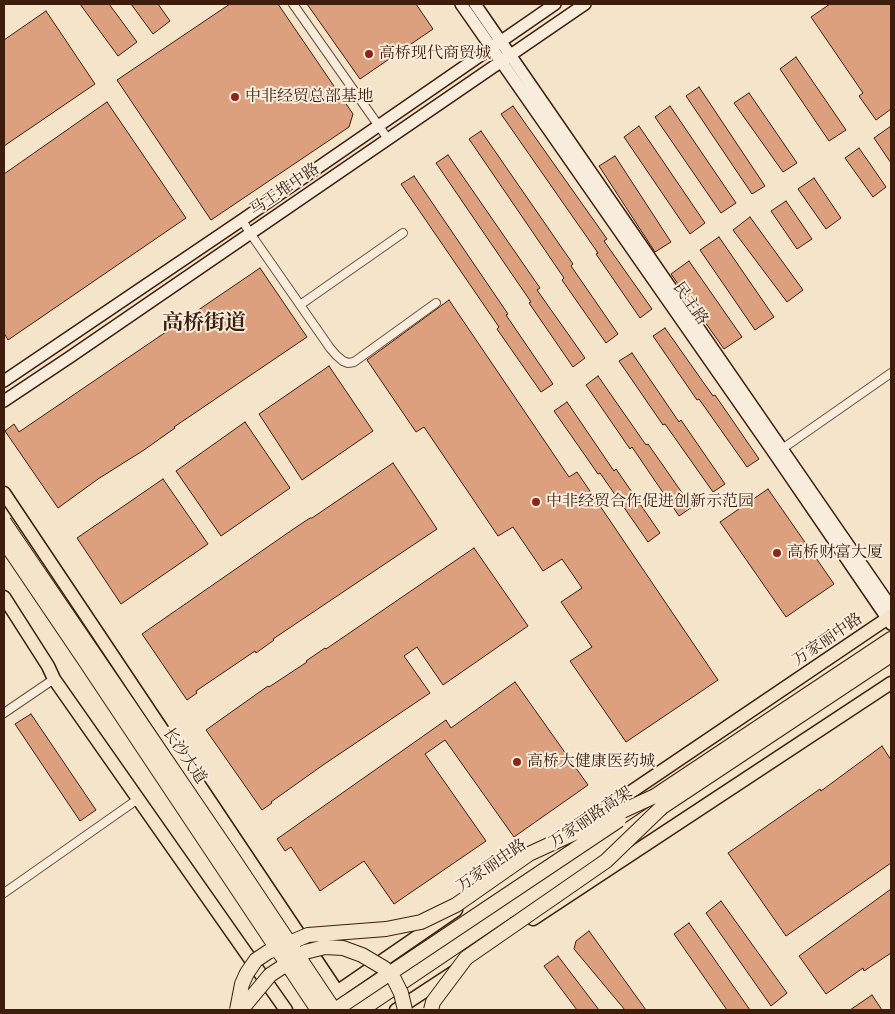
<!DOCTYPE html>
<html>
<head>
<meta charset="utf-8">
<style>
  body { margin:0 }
  #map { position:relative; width:895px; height:1014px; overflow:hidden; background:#f4e4c9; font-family:"IM FELL French Canon",serif }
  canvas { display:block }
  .frame { position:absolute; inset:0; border:5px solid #3e1d0c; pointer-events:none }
</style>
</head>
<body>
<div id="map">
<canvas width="895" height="1014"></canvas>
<div class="frame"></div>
</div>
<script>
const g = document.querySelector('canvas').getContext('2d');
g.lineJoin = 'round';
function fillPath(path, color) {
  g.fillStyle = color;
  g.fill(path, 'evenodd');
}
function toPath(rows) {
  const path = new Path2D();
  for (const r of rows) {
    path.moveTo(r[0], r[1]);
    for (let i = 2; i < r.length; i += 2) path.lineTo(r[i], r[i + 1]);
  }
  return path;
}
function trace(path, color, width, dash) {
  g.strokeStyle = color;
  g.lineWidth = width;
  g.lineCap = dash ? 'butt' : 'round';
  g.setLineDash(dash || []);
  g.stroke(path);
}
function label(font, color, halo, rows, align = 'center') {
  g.font = font + ' "IM FELL French Canon","Noto Serif SC",serif';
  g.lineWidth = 4;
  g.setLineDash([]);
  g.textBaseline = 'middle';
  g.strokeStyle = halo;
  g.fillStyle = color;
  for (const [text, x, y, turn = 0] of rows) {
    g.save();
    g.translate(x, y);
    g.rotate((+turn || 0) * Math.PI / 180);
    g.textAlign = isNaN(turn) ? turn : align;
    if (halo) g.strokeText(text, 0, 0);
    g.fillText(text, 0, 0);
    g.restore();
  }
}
const building = toPath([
  [80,4,109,4,137,42,118,56,80,4],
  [131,4,158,4,170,21,153,34,131,4],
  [230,4,278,4,353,114,349,127,211,220,117,80,230,4],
  [307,4,416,4,433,29,360,79,307,4],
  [830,4,891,4,891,109,876,120,859,96,863,93,811,17,830,4],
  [46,11,95,84,4,146,4,40,46,11],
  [796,57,846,130,829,141,780,69,796,57],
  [699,87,765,186,752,194,686,96,699,87],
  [749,93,797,163,783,172,734,103,749,93],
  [107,102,186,218,8,340,4,333,4,174,107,102],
  [513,106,607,239,604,241,652,309,640,318,596,254,598,253,501,114,513,106],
  [670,106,736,203,721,213,655,117,670,106],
  [639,126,705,223,690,234,624,137,639,126],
  [891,126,891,163,874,138,891,126],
  [481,131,573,264,571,266,618,334,606,343,562,280,564,278,469,139,481,131],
  [859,148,886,187,873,197,845,158,859,148],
  [448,155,540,288,537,290,585,358,573,367,529,303,531,302,436,163,448,155],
  [615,156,671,242,655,252,599,166,615,156],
  [414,176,508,314,506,315,553,384,541,392,497,329,499,327,401,184,414,176],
  [814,178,841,218,826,229,798,189,814,178],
  [786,201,812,239,797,249,771,211,786,201],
  [750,217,803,290,787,302,733,230,750,217],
  [719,237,774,317,755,330,700,250,719,237],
  [689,261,742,337,724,349,671,274,689,261],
  [260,268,307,337,174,427,175,428,144,450,98,479,58,508,5,431,14,424,19,432,260,268],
  [449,300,569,477,577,472,718,680,626,742,570,661,592,647,561,602,582,588,562,559,543,571,513,527,498,536,424,427,416,432,367,360,449,300],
  [665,328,713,396,715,395,759,459,747,467,699,399,697,400,653,336,665,328],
  [632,353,679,422,681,420,725,484,713,492,665,424,663,425,619,361,632,353],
  [329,366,373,431,302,480,259,414,329,366],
  [598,376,646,445,648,444,692,507,679,516,632,447,630,449,586,385,598,376],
  [567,402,614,471,616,469,660,533,648,542,600,473,598,474,554,411,567,402],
  [245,422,290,488,221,536,176,471,245,422],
  [393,463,437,529,273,639,274,640,256,653,255,651,196,691,197,693,187,700,142,634,292,530,310,518,312,518,393,463],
  [163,479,208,544,121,604,77,538,163,479],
  [768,489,834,584,786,617,720,522,768,489],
  [474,548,528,626,443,685,417,647,404,656,430,693,323,765,271,802,272,803,262,810,206,730,268,686,269,687,307,662,306,661,325,648,326,649,474,548],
  [515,682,588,785,514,837,445,740,425,754,486,841,394,904,364,861,320,891,291,847,285,851,277,839,446,720,451,728,515,682],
  [31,714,96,810,80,821,15,724,31,714],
  [882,746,891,760,891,863,786,936,728,853,820,789,821,791,882,746],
  [891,889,891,953,864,971,863,968,826,994,799,956,891,889],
  [721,901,787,993,771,1006,706,913,721,901],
  [689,923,750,1010,727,1010,674,934,689,923],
  [589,931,646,1010,625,1010,574,949,576,941,589,931],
  [558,956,599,1010,577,1010,544,966,558,956],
  [872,995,882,1010,850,1010,872,995]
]);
const street = toPath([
  [293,4,388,139],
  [242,220,250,233,330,348,336,355,343,361,348,363,354,362,436,303],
  [300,305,403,233],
  [782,449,891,373],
  [4,713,54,679],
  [4,893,138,799]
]);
const secondary = toPath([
  [461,4,772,450,891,624],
  [475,4,891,607],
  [4,381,242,220,555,4],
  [4,401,70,357,585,4]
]);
const primary = toPath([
  [4,493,337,991,353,1010],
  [4,597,48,666,54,679,286,1010],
  [582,825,891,616],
  [533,919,891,683],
  [318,1005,456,910],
  [396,1010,454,972]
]);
const highway = toPath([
  [655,796,891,639],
  [361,1010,662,807,891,655]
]);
const highwayBridge = toPath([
  [4,522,230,854,334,1010],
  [4,541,84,659,318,1010],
  [237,1010,242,984,247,973,256,960,268,952,308,935,386,929,421,922,456,905,529,854,655,796],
  [241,1010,270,975,305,952,325,947,343,948,362,955,384,968,394,979,401,993,405,1010],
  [335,1010,619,820],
  [431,1010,433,1002,466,958,606,861,662,807]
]);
const markers = [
  [369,54,5,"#8f2418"],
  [235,97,5,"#8f2418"],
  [536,502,5,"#8f2418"],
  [777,553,5,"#8f2418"],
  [517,762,5,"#8f2418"]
];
const poiNames = [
  ["高桥现代商贸城",379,54],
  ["中非经贸总部基地",245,97],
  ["中非经贸合作促进创新示范园",546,502],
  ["高桥财富大厦",787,553],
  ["高桥大健康医药城",527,762]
];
const streetNames = [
  ["马王堆中路",285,190,-34],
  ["民主路",690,304,55],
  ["万家丽中路",828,640,-34],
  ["长沙大道",184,756,56],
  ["万家丽路高架",591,818,-34],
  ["万家丽中路",492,866,-34]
];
const districtNames = [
  ["高桥街道",204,324]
];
fillPath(building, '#dda07f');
trace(building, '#3e1d0c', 1);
trace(street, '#6c4f3b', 10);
trace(secondary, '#3e1d0c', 14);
trace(primary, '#3e1d0c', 15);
trace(highway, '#3e1d0c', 16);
trace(street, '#f8eddc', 8);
trace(secondary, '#f8eddc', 11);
trace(primary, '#f4e4c9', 12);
trace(highway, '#f4e4c9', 14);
trace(highwayBridge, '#3e1d0c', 16, []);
trace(highwayBridge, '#f4e4c9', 14);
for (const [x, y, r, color] of markers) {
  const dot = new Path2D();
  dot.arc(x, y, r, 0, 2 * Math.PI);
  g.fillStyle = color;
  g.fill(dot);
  trace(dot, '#f8eddc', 2);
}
label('16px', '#3e1d0c', '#f8eddc', poiNames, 'left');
label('16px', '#3e1d0c', '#f8eddc', streetNames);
label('bold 21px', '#3e1d0c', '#f8eddc', districtNames);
</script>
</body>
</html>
